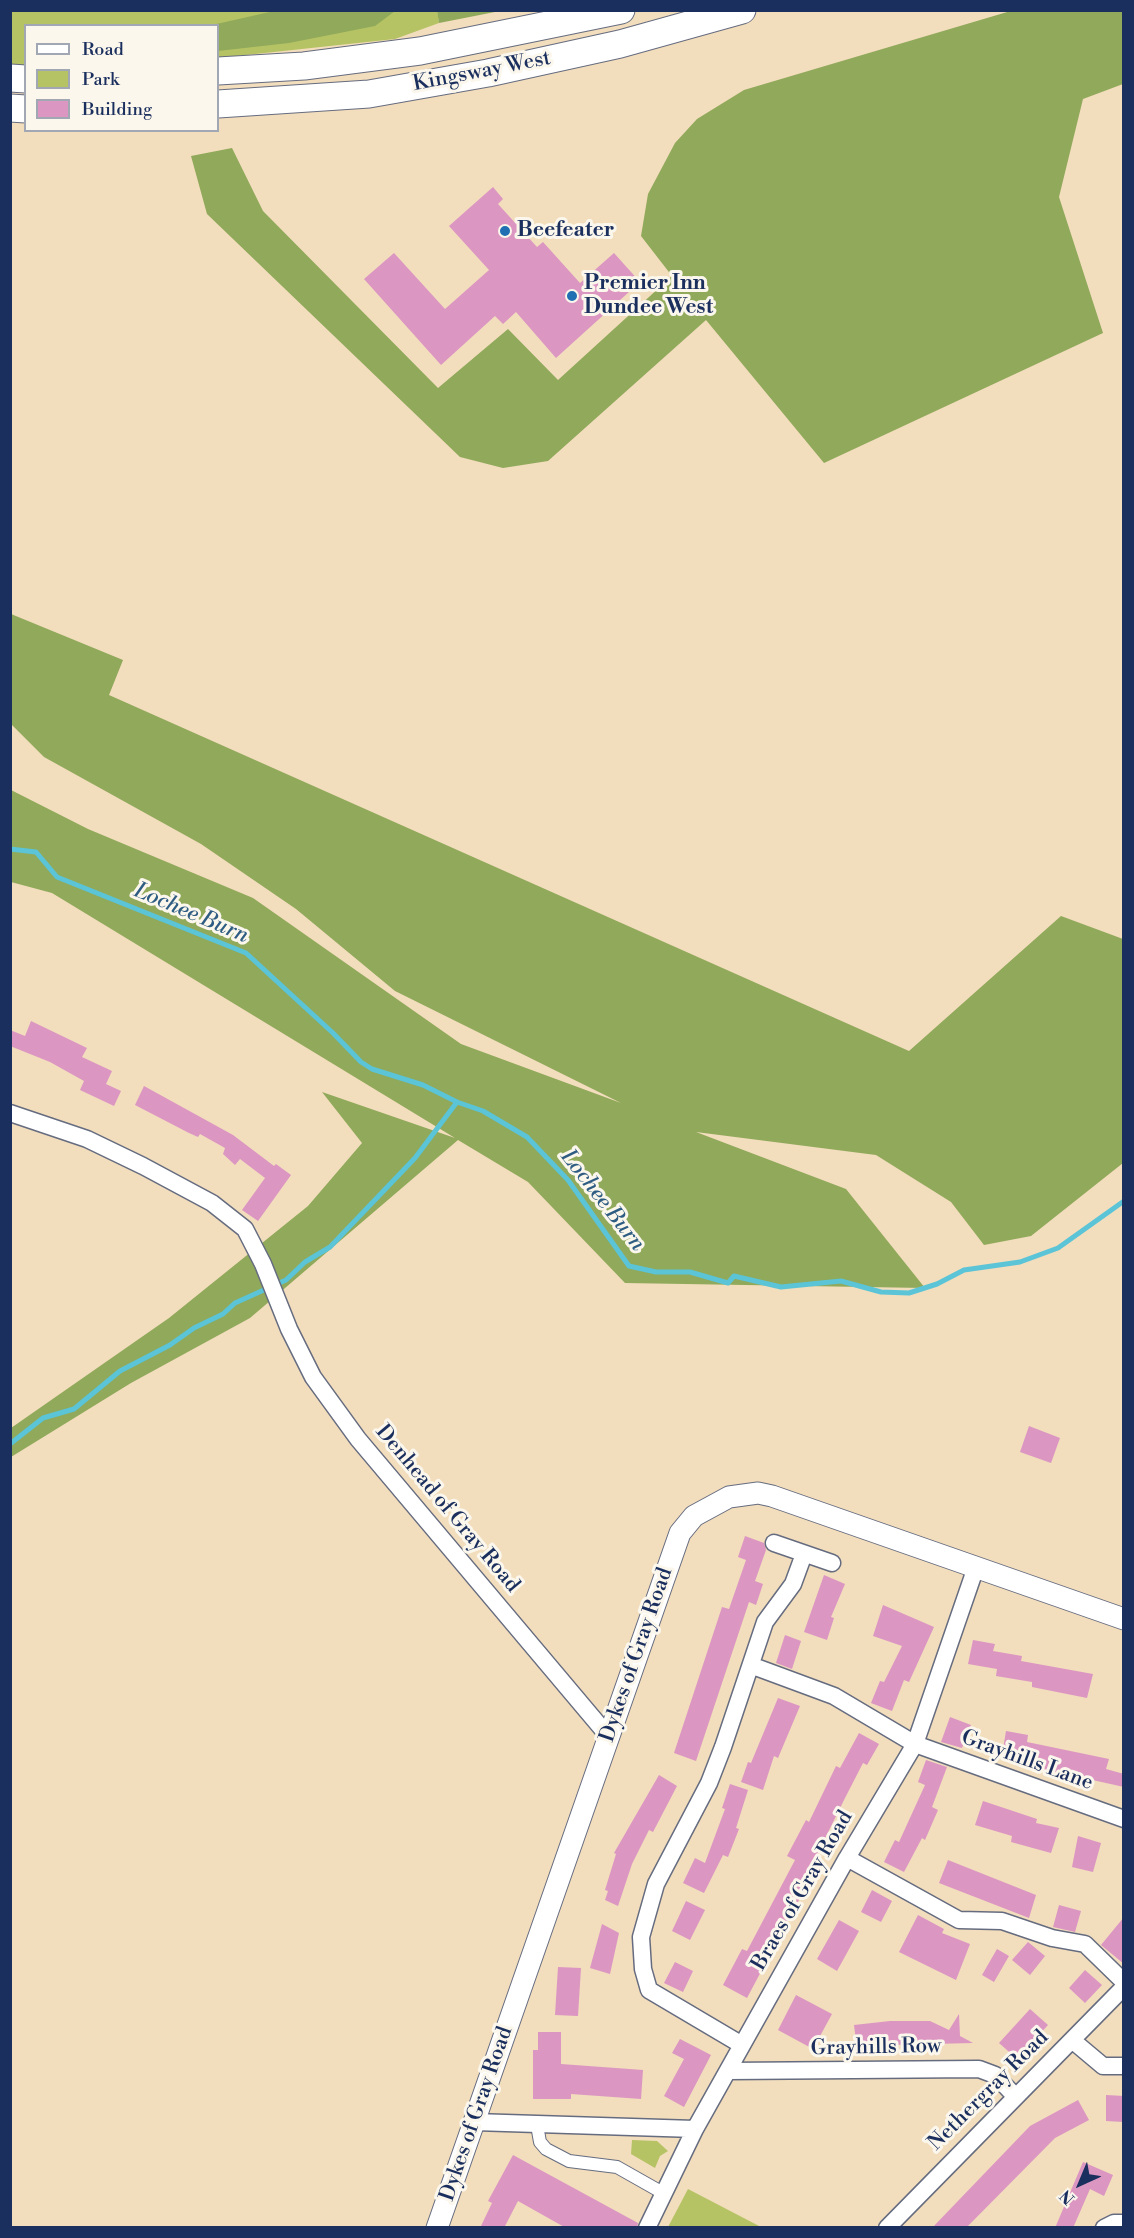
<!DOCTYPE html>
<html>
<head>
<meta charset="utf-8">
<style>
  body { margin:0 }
  #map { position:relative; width:1134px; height:2238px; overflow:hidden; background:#f2ddbd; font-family:"Libre Bodoni",serif }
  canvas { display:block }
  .frame { position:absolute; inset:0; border:12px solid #1b2f5e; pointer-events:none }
  .legend { position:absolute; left:24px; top:24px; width:195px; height:108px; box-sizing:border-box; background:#fbf7ec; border:2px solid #a1a7b3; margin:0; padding:8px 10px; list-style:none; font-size:18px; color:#1b2f5e }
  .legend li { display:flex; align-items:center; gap:12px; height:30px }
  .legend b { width:30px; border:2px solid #a1a7b3 }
  .north { position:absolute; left:1050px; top:2154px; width:60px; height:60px; -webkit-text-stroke:4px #fbf7ec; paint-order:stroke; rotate:224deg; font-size:16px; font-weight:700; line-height:24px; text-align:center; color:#1b2f5e }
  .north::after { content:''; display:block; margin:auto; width:21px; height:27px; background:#1b2f5e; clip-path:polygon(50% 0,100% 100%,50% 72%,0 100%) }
</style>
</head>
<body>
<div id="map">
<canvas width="1134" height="2238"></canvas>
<div class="frame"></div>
<ul class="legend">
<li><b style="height:8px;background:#fff"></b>Road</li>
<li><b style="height:16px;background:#b6c364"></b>Park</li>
<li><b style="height:16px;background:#dc96c2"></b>Building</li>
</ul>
<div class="north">N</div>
</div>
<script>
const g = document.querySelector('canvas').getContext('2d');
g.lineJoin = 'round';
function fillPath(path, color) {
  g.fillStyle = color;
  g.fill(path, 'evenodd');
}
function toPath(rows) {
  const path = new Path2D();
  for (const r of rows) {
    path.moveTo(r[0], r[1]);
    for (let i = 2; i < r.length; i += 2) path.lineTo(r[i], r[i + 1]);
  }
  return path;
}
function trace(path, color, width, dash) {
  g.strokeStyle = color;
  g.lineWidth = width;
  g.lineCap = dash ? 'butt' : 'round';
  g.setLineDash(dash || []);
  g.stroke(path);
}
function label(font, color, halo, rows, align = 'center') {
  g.font = font + ' "Libre Bodoni",serif';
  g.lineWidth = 6;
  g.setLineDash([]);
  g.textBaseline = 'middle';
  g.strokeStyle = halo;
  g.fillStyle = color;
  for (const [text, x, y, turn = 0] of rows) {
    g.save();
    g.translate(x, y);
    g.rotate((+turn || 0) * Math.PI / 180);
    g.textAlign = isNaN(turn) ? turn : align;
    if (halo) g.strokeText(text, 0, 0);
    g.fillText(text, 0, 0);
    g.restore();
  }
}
const green = toPath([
  [437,10,439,23,395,39,218,58,218,26,26,26,25,67,11,67,11,11],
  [632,2140,657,2141,668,2151,660,2156,655,2168,631,2154],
  [688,2189,761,2227,668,2227]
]);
const forest = toPath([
  [1014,10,1123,11,1123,84,1083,99,1059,197,1103,333,824,463,706,320,548,461,503,468,460,457,207,214,191,156,232,148,263,211,438,388,508,329,558,380,672,276,641,236,648,194,675,143,697,119,744,90],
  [274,11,274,10,395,11,375,26,289,43,218,51,218,26,212,25],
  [437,11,437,10,500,11,439,23],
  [11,614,123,660,109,695,909,1051,1061,916,1123,939,1123,1163,1031,1236,984,1245,951,1202,876,1155,696,1132,846,1189,925,1288,625,1283,528,1182,458,1140,250,1318,131,1383,11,1457,11,1428,169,1318,308,1206,362,1143,322,1092,455,1138,52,893,11,882,11,790,88,829,253,898,461,1044,621,1103,395,991,296,909,201,844,44,757,11,724]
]);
const stream = toPath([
  [10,849,36,852,57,877,246,953,333,1033,361,1062,372,1069,423,1085,457,1102,483,1111,527,1137,568,1180,629,1266,656,1272,690,1272,728,1283,734,1276,781,1287,841,1281,881,1292,909,1293,937,1284,964,1270,1020,1262,1058,1248,1124,1201],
  [10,1444,43,1418,74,1409,120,1371,170,1345,194,1328,223,1314,235,1303,286,1280,305,1262,330,1247,415,1158,457,1102]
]);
const building = toPath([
  [493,187,503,199,498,204,537,247,543,242,580,283,614,253,640,282,556,358,516,312,503,324,495,316,441,365,364,279,394,253,445,309,489,270,449,226],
  [31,1021,87,1048,82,1057,112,1071,106,1084,121,1091,114,1106,80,1090,84,1081,50,1062,10,1046,10,1030,25,1036],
  [144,1086,233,1135,274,1166,276,1164,291,1175,258,1221,242,1210,265,1178,240,1159,235,1165,223,1154,225,1148,200,1134,198,1137,189,1133,135,1105],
  [1029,1426,1060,1438,1051,1463,1020,1452],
  [745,1536,764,1543,766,1550,755,1581,763,1584,756,1605,749,1602,696,1761,674,1753,722,1607,729,1609,746,1560,738,1557],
  [824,1575,845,1584,831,1617,834,1618,827,1640,804,1632],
  [883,1605,934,1627,909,1682,904,1680,892,1711,871,1703,880,1681,884,1682,902,1646,873,1636],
  [785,1635,801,1641,792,1669,776,1663],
  [973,1640,995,1644,993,1651,1022,1656,1021,1661,1093,1674,1087,1698,1032,1687,1032,1682,996,1676,997,1669,968,1664],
  [778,1698,800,1706,778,1758,774,1756,763,1790,741,1782,748,1762,751,1763],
  [950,1717,971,1725,962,1748,941,1742],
  [1006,1731,1028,1735,1027,1742,1109,1759,1106,1769,1124,1774,1124,1787,1043,1769,1044,1762,1002,1755],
  [859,1733,879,1744,867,1765,863,1763,845,1798,804,1881,808,1883,747,1998,723,1985,742,1949,747,1951,795,1860,787,1856,806,1820,809,1822,836,1766,840,1768],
  [926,1760,947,1767,932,1807,938,1810,925,1840,922,1838,904,1872,884,1862,895,1840,899,1842,925,1785,918,1782],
  [659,1775,677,1786,653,1832,649,1830,632,1864,618,1906,605,1900,608,1891,605,1890,616,1854,614,1853],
  [730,1784,748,1790,736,1828,739,1829,728,1857,723,1855,704,1893,683,1883,695,1858,705,1863,725,1809,722,1808],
  [983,1801,1037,1819,1036,1823,1059,1828,1051,1853,1011,1842,1012,1836,975,1825],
  [1078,1836,1101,1843,1093,1872,1072,1867],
  [948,1860,1036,1895,1029,1918,939,1883],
  [872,1890,892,1901,881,1922,861,1912],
  [686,1901,705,1910,690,1940,672,1931],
  [1059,1905,1081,1911,1075,1932,1053,1927],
  [918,1915,944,1929,942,1933,970,1944,956,1980,899,1952],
  [1124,1917,1124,1964,1101,1945],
  [839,1920,859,1931,837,1971,817,1959],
  [602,1924,619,1933,610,1974,590,1968],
  [1028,1942,1045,1956,1030,1975,1012,1960],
  [997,1949,1009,1956,994,1982,982,1975],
  [675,1962,693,1971,683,1992,664,1983],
  [558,1967,581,1968,578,2016,555,2015],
  [1085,1970,1102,1985,1085,2003,1069,1988],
  [796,1995,832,2014,813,2049,778,2030],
  [1030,2009,1048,2025,1017,2059,999,2043],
  [959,2014,960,2036,973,2043,891,2045,857,2049,854,2025,890,2021,930,2021,949,2030],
  [538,2032,561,2032,561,2064,643,2070,641,2099,571,2094,571,2099,533,2099,533,2050,538,2050],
  [680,2039,711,2055,684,2107,664,2096,684,2059,672,2053],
  [1106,2095,1124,2096,1124,2122,1106,2121],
  [1078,2100,1089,2120,1055,2138,966,2228,932,2228,1030,2126],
  [513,2155,638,2223,637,2228,566,2228,518,2201,504,2228,480,2228,492,2203,488,2201],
  [1083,2162,1113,2175,1104,2196,1090,2189,1073,2228,1055,2228]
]);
const pedestrian = toPath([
  [537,2125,540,2142,546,2149,569,2161,617,2167,663,2193]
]);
const minor = toPath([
  [10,1113,87,1139,143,1166,212,1203,245,1229,263,1264,289,1329,313,1377,358,1439,609,1737],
  [774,1543,832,1563],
  [753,1666,834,1696,915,1744,1124,1819],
  [847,1858,959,1920,1002,1921,1052,1938,1085,1944,1124,1982],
  [1072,2040,1103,2066,1124,2066],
  [742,2045,649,1990,643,1969,641,1937,656,1884,709,1783,723,1747,765,1622,793,1584,804,1554],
  [728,2071,979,2069,995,2075,1015,2096],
  [474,2122,695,2129],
  [647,2228,695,2129,847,1858,915,1744,976,1567],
  [887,2228,1124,1987],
  [1104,2228,1114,2223,1124,2223]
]);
const tertiary = toPath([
  [437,2228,680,1533,694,1516,729,1497,758,1493,772,1496,1124,1619]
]);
const trunk = toPath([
  [218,71,304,66,420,51,621,10],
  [10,78,26,79],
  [218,104,369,94,488,73,620,44,742,10],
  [10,108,26,109]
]);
const markers = [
  [505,231,6,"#1f6fb2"],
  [572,296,6,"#1f6fb2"]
];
const streetNames = [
  ["Kingsway West",482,72,-11],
  ["Denhead of Gray Road",447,1509,50],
  ["Dykes of Gray Road",637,1655,-71],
  ["Grayhills Lane",1027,1761,20],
  ["Braes of Gray Road",803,1891,-60],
  ["Grayhills Row",876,2048,-1],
  ["Nethergray Road",989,2091,-45],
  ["Dykes of Gray Road",477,2114,-71]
];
const poiNames = [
  ["Beefeater",517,231],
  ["Premier Inn",584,284],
  ["Dundee West",584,308]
];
const waterNames = [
  ["Lochee Burn",191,914,23],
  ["Lochee Burn",602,1201,52]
];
fillPath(green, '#b6c364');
fillPath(forest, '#90a95a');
trace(stream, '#5bc4d7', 5);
fillPath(building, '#dc96c2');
trace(pedestrian, '#666c7f', 14);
trace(minor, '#666c7f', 19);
trace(tertiary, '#666c7f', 23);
trace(trunk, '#666c7f', 29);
trace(pedestrian, '#fff', 12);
trace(minor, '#fff', 16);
trace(tertiary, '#fff', 21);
trace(trunk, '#fff', 27);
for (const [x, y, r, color] of markers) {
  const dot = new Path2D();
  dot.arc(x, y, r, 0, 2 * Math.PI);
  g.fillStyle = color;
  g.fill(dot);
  trace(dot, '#fbf7ec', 2);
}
label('21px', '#1b2f5e', '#fbf7ec', streetNames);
label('bold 21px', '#1b2f5e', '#fbf7ec', poiNames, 'left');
label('italic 22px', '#2e5c82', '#fbf7ec', waterNames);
</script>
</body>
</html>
